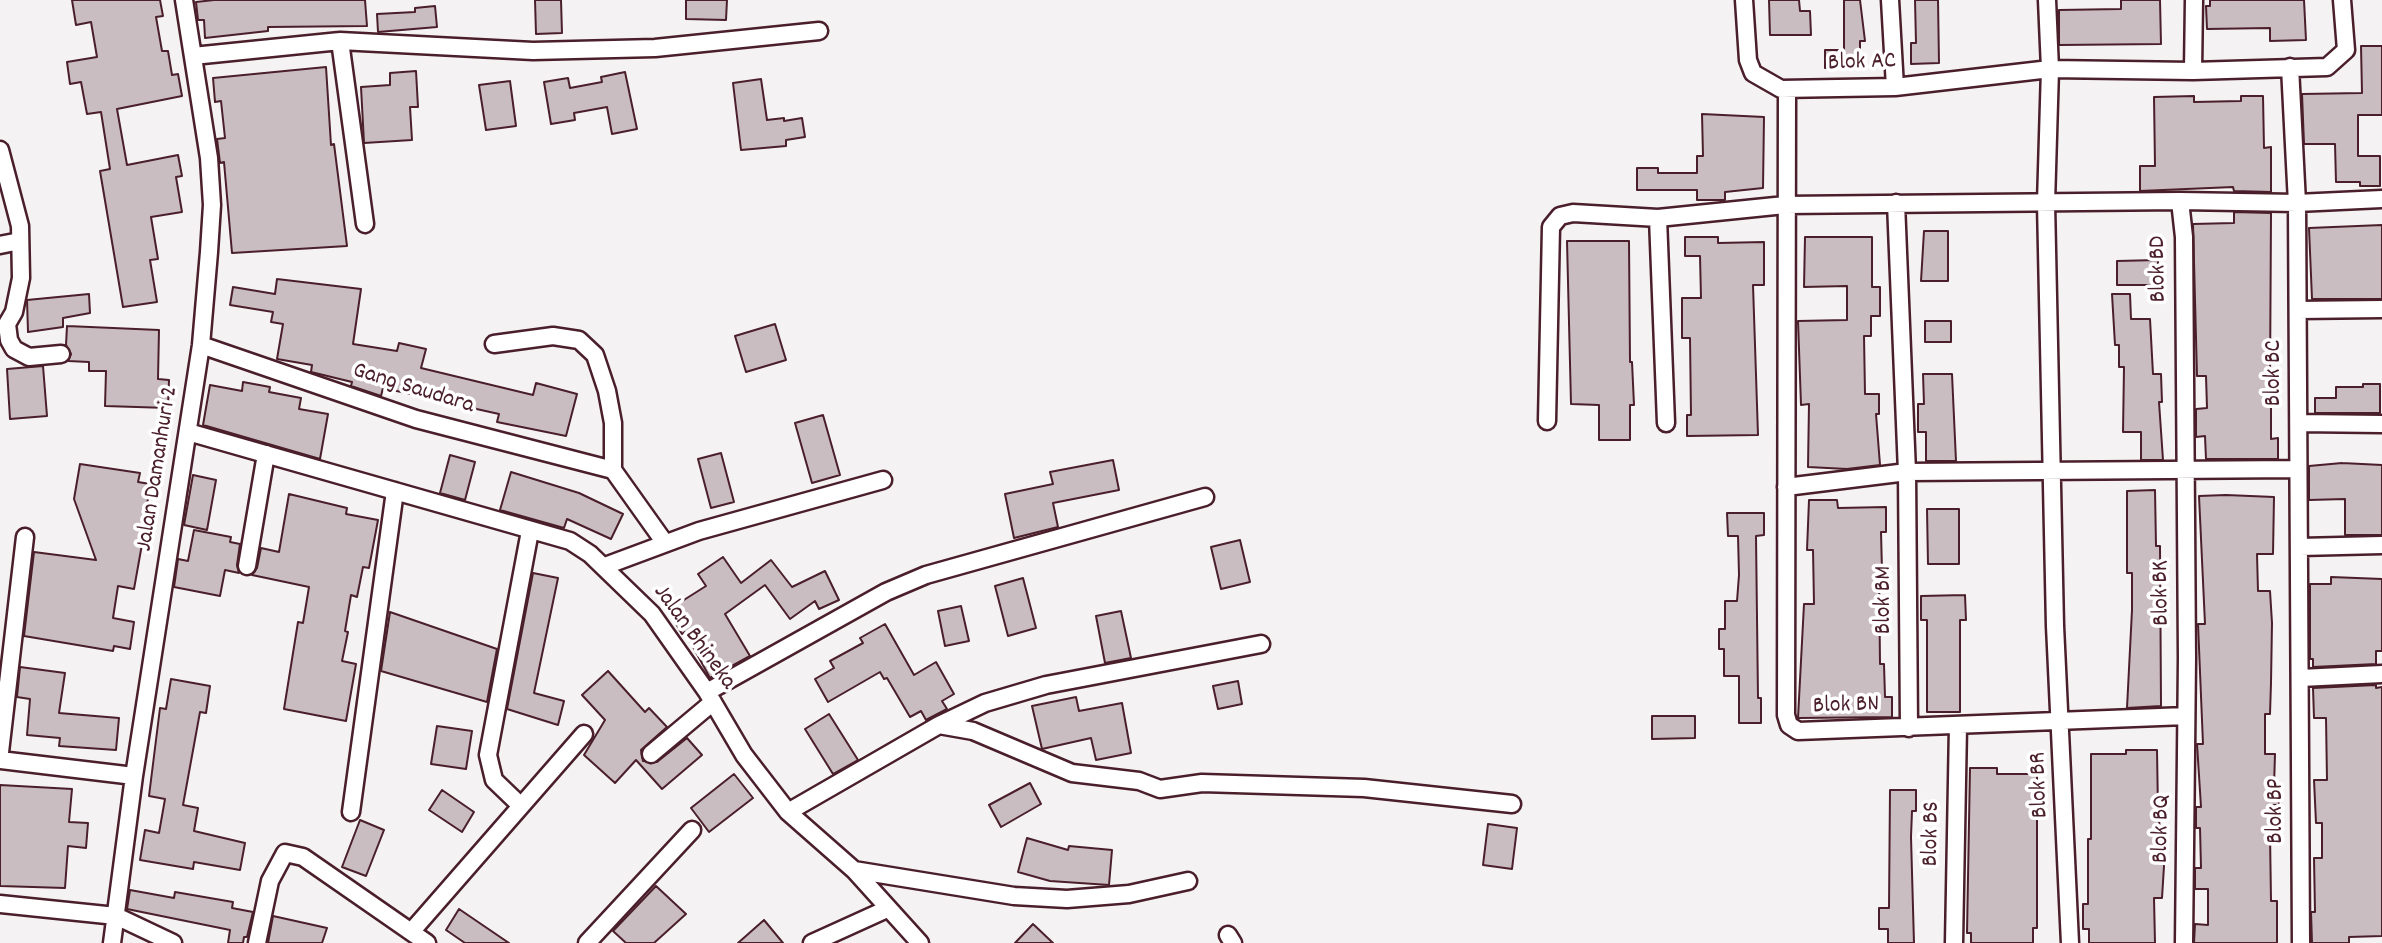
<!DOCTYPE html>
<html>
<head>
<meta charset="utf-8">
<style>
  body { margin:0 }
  canvas { display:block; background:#f4f2f2 }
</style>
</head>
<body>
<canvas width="2382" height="943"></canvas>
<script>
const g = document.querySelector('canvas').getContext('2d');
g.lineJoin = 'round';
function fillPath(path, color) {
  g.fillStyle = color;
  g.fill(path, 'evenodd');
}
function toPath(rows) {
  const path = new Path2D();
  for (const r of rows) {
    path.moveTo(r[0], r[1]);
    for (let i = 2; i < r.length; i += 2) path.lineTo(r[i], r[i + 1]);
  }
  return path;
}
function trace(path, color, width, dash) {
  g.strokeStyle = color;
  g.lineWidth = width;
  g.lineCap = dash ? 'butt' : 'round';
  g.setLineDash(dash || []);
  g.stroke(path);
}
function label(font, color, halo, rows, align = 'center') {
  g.font = font + ' Dekko,sans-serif';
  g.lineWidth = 7;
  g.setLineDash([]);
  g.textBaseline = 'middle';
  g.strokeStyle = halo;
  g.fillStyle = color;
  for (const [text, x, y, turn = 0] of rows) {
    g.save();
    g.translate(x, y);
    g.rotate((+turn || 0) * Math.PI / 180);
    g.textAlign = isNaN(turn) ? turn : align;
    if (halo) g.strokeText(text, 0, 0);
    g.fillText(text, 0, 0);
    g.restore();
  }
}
const building = toPath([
  [72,0,160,0,163,16,156,17,162,51,168,51,172,75,178,74,182,96,117,109,127,165,178,155,182,176,176,177,182,212,151,217,158,259,150,260,157,302,123,307,100,171,110,169,101,112,87,114,81,82,70,84,67,62,97,57,91,22,76,25,72,0],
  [214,0,365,0,367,26,268,27,268,31,205,38,204,20,198,20,196,2,214,0],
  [535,0,561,0,562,33,536,34,535,0],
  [686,0,727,0,726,20,686,19,686,0],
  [1769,0,1799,0,1800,11,1810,11,1811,35,1770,35,1769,0],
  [1844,0,1860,0,1865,41,1860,41,1860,68,1825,68,1825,50,1844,50,1844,0],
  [1915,0,1938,0,1939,63,1911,64,1911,43,1916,43,1915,0],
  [2121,0,2160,0,2161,44,2059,45,2059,10,2121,9,2121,0],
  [2210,0,2304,0,2306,40,2270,41,2270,28,2207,29,2206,6,2210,6,2210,0],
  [435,6,437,27,378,32,377,14,415,12,415,8,435,6],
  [2361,46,2382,46,2382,115,2358,115,2358,156,2380,156,2380,186,2360,186,2360,182,2336,182,2335,144,2304,144,2302,94,2362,93,2361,46],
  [326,67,331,145,334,144,347,246,232,253,224,162,220,163,217,139,225,138,221,101,215,102,213,78,326,67],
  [416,71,418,107,410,107,412,140,364,143,361,87,390,85,390,73,416,71],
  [625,72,637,129,612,134,607,107,574,113,575,120,551,124,544,82,568,78,570,88,602,82,601,77,625,72],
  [761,79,767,120,784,118,784,121,802,118,805,137,786,140,786,146,741,150,733,83,761,79],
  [510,81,516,126,486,130,479,85,510,81],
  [2194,96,2194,102,2241,101,2241,96,2263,96,2264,148,2271,147,2271,192,2234,191,2233,187,2140,191,2140,166,2155,166,2154,97,2194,96],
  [1702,114,1764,117,1763,188,1725,192,1725,200,1697,200,1697,190,1637,190,1637,168,1658,168,1658,173,1697,173,1697,156,1703,156,1702,114],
  [2234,212,2271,213,2270,382,2276,382,2276,403,2271,404,2271,439,2278,438,2278,459,2206,459,2205,436,2196,437,2196,409,2207,408,2206,376,2197,376,2193,224,2234,223,2234,212],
  [2382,225,2382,299,2312,299,2309,228,2382,225],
  [1924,231,1948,231,1948,281,1921,281,1924,231],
  [1685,237,1718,237,1718,243,1764,242,1764,285,1753,285,1758,435,1687,436,1687,415,1691,415,1690,338,1682,338,1682,298,1701,298,1700,256,1685,256,1685,237],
  [1805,237,1872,237,1872,287,1880,287,1880,316,1871,316,1871,336,1864,336,1865,394,1879,394,1879,414,1876,414,1880,465,1847,469,1808,467,1809,404,1801,405,1798,321,1847,320,1847,286,1804,287,1805,237],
  [1567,241,1629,241,1630,362,1632,362,1634,405,1630,405,1630,440,1599,440,1599,405,1571,404,1567,241],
  [2158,260,2158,285,2117,285,2117,261,2158,260],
  [277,279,361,289,353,344,397,351,399,343,426,349,421,368,533,395,536,383,577,394,566,436,497,422,499,414,472,408,473,404,416,391,415,395,383,388,381,396,351,386,352,382,311,372,312,365,277,359,283,324,271,322,273,312,230,305,233,287,275,294,277,279],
  [89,294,90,313,63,318,63,327,28,332,27,300,89,294],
  [2112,294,2130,294,2131,319,2150,319,2153,374,2161,374,2162,402,2159,402,2163,460,2141,460,2141,432,2123,432,2124,367,2119,367,2119,345,2115,345,2112,294],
  [1925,321,1951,321,1951,342,1925,342,1925,321],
  [775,324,786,360,746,372,735,336,775,324],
  [67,326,159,330,158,379,169,380,168,408,105,406,106,371,89,371,89,362,68,361,71,354,66,345,67,326],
  [43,366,47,416,10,419,7,369,43,366],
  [1923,374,1952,374,1956,461,1926,461,1926,432,1918,432,1918,404,1924,404,1923,374],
  [243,382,270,387,269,392,301,398,299,409,328,414,320,459,203,425,210,385,242,391,243,382],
  [2363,384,2380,384,2380,413,2315,413,2315,398,2336,398,2336,387,2363,387,2363,384],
  [823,415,840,475,812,483,795,423,823,415],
  [721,453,734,502,711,508,698,459,721,453],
  [450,455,475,462,465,500,440,493,450,455],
  [1113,460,1119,490,1053,503,1058,527,1014,538,1005,494,1053,484,1050,472,1113,460],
  [2342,463,2382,465,2382,535,2345,535,2345,499,2309,500,2309,466,2342,463],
  [80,464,140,473,138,482,150,484,146,512,154,514,150,534,144,533,134,589,118,586,113,618,134,622,130,649,114,646,113,651,24,636,34,552,96,560,74,499,80,464],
  [511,472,579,493,623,514,611,539,567,519,564,528,500,510,511,472],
  [193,475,216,480,207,530,184,525,193,475],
  [2155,490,2156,546,2160,546,2161,706,2127,708,2132,610,2132,573,2127,573,2127,491,2155,490],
  [289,494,347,508,346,514,378,520,369,568,363,567,357,597,351,595,345,631,348,632,342,661,356,664,346,721,284,709,298,622,303,623,309,587,252,575,257,568,261,548,279,552,289,494],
  [2226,495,2274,497,2273,554,2257,554,2258,591,2270,591,2272,623,2271,683,2270,714,2265,714,2265,754,2275,754,2274,787,2278,787,2279,805,2272,805,2270,834,2271,901,2277,901,2277,943,2194,943,2195,924,2208,925,2208,889,2195,889,2195,868,2201,868,2200,828,2196,828,2196,807,2201,807,2197,744,2203,744,2198,624,2205,624,2199,496,2226,495],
  [1809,500,1837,500,1838,508,1886,507,1886,532,1881,532,1882,571,1879,571,1880,664,1884,664,1885,697,1892,697,1892,717,1798,718,1804,604,1814,604,1813,550,1807,550,1809,500],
  [1927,509,1959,509,1959,564,1928,564,1927,509],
  [1727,513,1764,513,1764,535,1756,536,1758,698,1761,698,1761,723,1739,723,1739,676,1724,676,1724,649,1719,649,1719,629,1725,629,1725,601,1737,601,1739,575,1738,536,1728,536,1727,513],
  [194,530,231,537,230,542,240,544,237,565,239,573,225,570,220,596,174,587,178,559,188,561,194,530],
  [1240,540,1250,582,1221,589,1211,547,1240,540],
  [723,557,741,583,771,560,792,587,825,571,839,600,819,609,815,601,790,619,765,585,725,614,750,656,710,678,685,632,682,634,668,610,706,586,698,574,723,557],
  [533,573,558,578,534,693,564,701,558,725,507,709,533,573],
  [2331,577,2382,579,2382,651,2376,651,2376,664,2313,667,2313,659,2310,659,2310,584,2331,584,2331,577],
  [1023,578,1036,628,1008,636,995,586,1023,578],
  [1965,595,1966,620,1960,620,1960,712,1927,712,1927,620,1921,620,1921,596,1965,595],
  [961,606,969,641,945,646,938,611,961,606],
  [1121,611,1131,658,1105,663,1096,616,1121,611],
  [390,612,497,649,487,702,381,671,390,612],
  [885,624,914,675,936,662,954,694,942,701,947,709,926,720,921,711,910,717,887,678,884,679,880,672,828,702,815,679,834,668,830,661,863,643,860,638,885,624],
  [20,667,65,673,59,713,119,718,116,750,59,746,60,738,27,735,30,699,17,697,20,667],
  [608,671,645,712,649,708,667,727,641,750,643,761,657,762,687,738,702,755,662,789,636,760,615,783,584,755,605,720,582,695,608,671],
  [171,679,210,686,206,713,200,712,183,805,198,808,194,831,245,843,240,870,194,862,193,869,140,860,145,830,159,833,165,799,149,796,160,708,166,709,171,679],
  [1238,681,1242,704,1218,709,1213,686,1238,681],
  [2376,685,2376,688,2382,687,2382,936,2349,937,2349,943,2312,943,2311,912,2315,912,2314,858,2322,858,2322,823,2316,823,2314,780,2327,780,2326,718,2314,718,2313,688,2376,685],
  [1076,697,1079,711,1122,703,1131,753,1096,760,1091,738,1042,749,1032,706,1076,697],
  [829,714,858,760,833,774,805,729,829,714],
  [1652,716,1695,716,1695,738,1652,739,1652,716],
  [437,726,472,731,466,769,431,764,437,726],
  [2126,750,2157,750,2158,811,2164,866,2162,898,2154,898,2155,943,2089,943,2089,929,2083,929,2083,904,2088,904,2088,839,2091,839,2091,754,2126,754,2126,750],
  [1970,768,1997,768,1997,774,2037,774,2037,928,2033,928,2033,943,1971,943,1971,933,1967,933,1970,768],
  [734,774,753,798,709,832,691,808,734,774],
  [1030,783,1041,804,1001,827,989,805,1030,783],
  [0,785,72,789,69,822,88,823,86,848,68,846,65,888,0,886,0,785],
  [442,790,474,812,462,832,429,810,442,790],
  [1890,790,1916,790,1916,811,1912,811,1911,837,1914,943,1888,943,1888,929,1879,929,1879,908,1889,908,1890,790],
  [360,820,384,830,366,876,342,867,360,820],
  [1488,824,1517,828,1512,869,1483,865,1488,824],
  [1027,838,1068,850,1069,846,1112,850,1109,885,1050,881,1018,872,1027,838],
  [656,886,686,914,654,943,626,943,613,931,656,886],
  [130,890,174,898,175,892,233,902,232,908,253,912,247,937,244,937,243,943,228,943,230,930,127,909,130,890],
  [459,909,509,943,465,943,446,930,459,909],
  [273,916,327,928,322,943,268,943,273,916],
  [764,920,783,943,738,943,764,920],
  [1033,924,1053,943,1015,943,1033,924]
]);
const street = toPath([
  [1744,0,1748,60,1753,73,1781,89,1895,87,2050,69,2193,71,2327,67,2346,50,2342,0],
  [1890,0,1895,87],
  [2047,0,2050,69,2046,203,2055,626,2070,943],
  [340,41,365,224],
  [193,56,340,41,533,51,655,48,819,31],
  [2290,67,2297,203,2301,943],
  [2193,71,2194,0],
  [1787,89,1786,715,1789,725,1798,731,2186,716],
  [0,150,20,226,21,278,14,312,7,324,9,340,14,349,29,357,61,354],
  [2180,201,2297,203,2382,199],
  [1896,203,1907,472,1909,728],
  [1658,218,1666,423],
  [0,245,20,241],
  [2298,310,2382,309],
  [494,344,553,336,579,340,595,355,607,391,613,423,613,470,665,543],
  [201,345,416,419,613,470],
  [1547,421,1551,227,1560,216,1573,213,1658,218,1785,205,2180,201,2184,237,2187,658,2184,943],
  [2299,423,2382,424],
  [188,432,570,541,590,554,652,614,707,692,744,755,788,812,854,870,920,943],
  [1786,487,1907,472,2297,469],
  [2300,547,2382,545],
  [247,566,266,454],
  [605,566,699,531,883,480],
  [2301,678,2382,674],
  [707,692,886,592,926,575,1205,497],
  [939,725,973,731,1072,773,1139,781,1160,789,1202,783,1364,788,1512,804],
  [0,752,25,537],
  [651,754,713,702],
  [0,760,134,776],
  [520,805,494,780,488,755,530,531],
  [351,812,395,491],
  [788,812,939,725,985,703,1046,685,1261,644],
  [854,870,1014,896,1067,899,1129,894,1188,881],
  [0,904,116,916,173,943],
  [411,932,584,734],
  [1228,935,1233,943],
  [112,943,134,776,201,345,209,252,212,205,209,158,184,0],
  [257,943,270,881,285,853,303,857,427,943],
  [587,943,692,830],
  [812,943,887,909],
  [1954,943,1958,726]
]);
const streetNames = [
  ["Blok AC",1862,64,-2],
  ["Blok BD",2160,269,-91],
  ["Blok BC",2276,373,-90],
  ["Gang Saudara",413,390,17],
  ["Jalan Damanhuri 2",159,469,-81],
  ["Blok BK",2163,593,-91],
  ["Blok BM",1886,600,-90],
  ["Jalan Bhineka",693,638,54],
  ["Blok BN",1846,707,-2],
  ["Blok BR",2041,785,-92],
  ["Blok BP",2278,811,-90],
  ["Blok BQ",2163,829,-89],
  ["Blok BS",1933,834,-89]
];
fillPath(building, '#cabdc1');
trace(building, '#4a1f2b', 2);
trace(street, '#4a1f2b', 21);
trace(street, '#fff', 16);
label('24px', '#4a1f2b', '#fff', streetNames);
</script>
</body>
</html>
